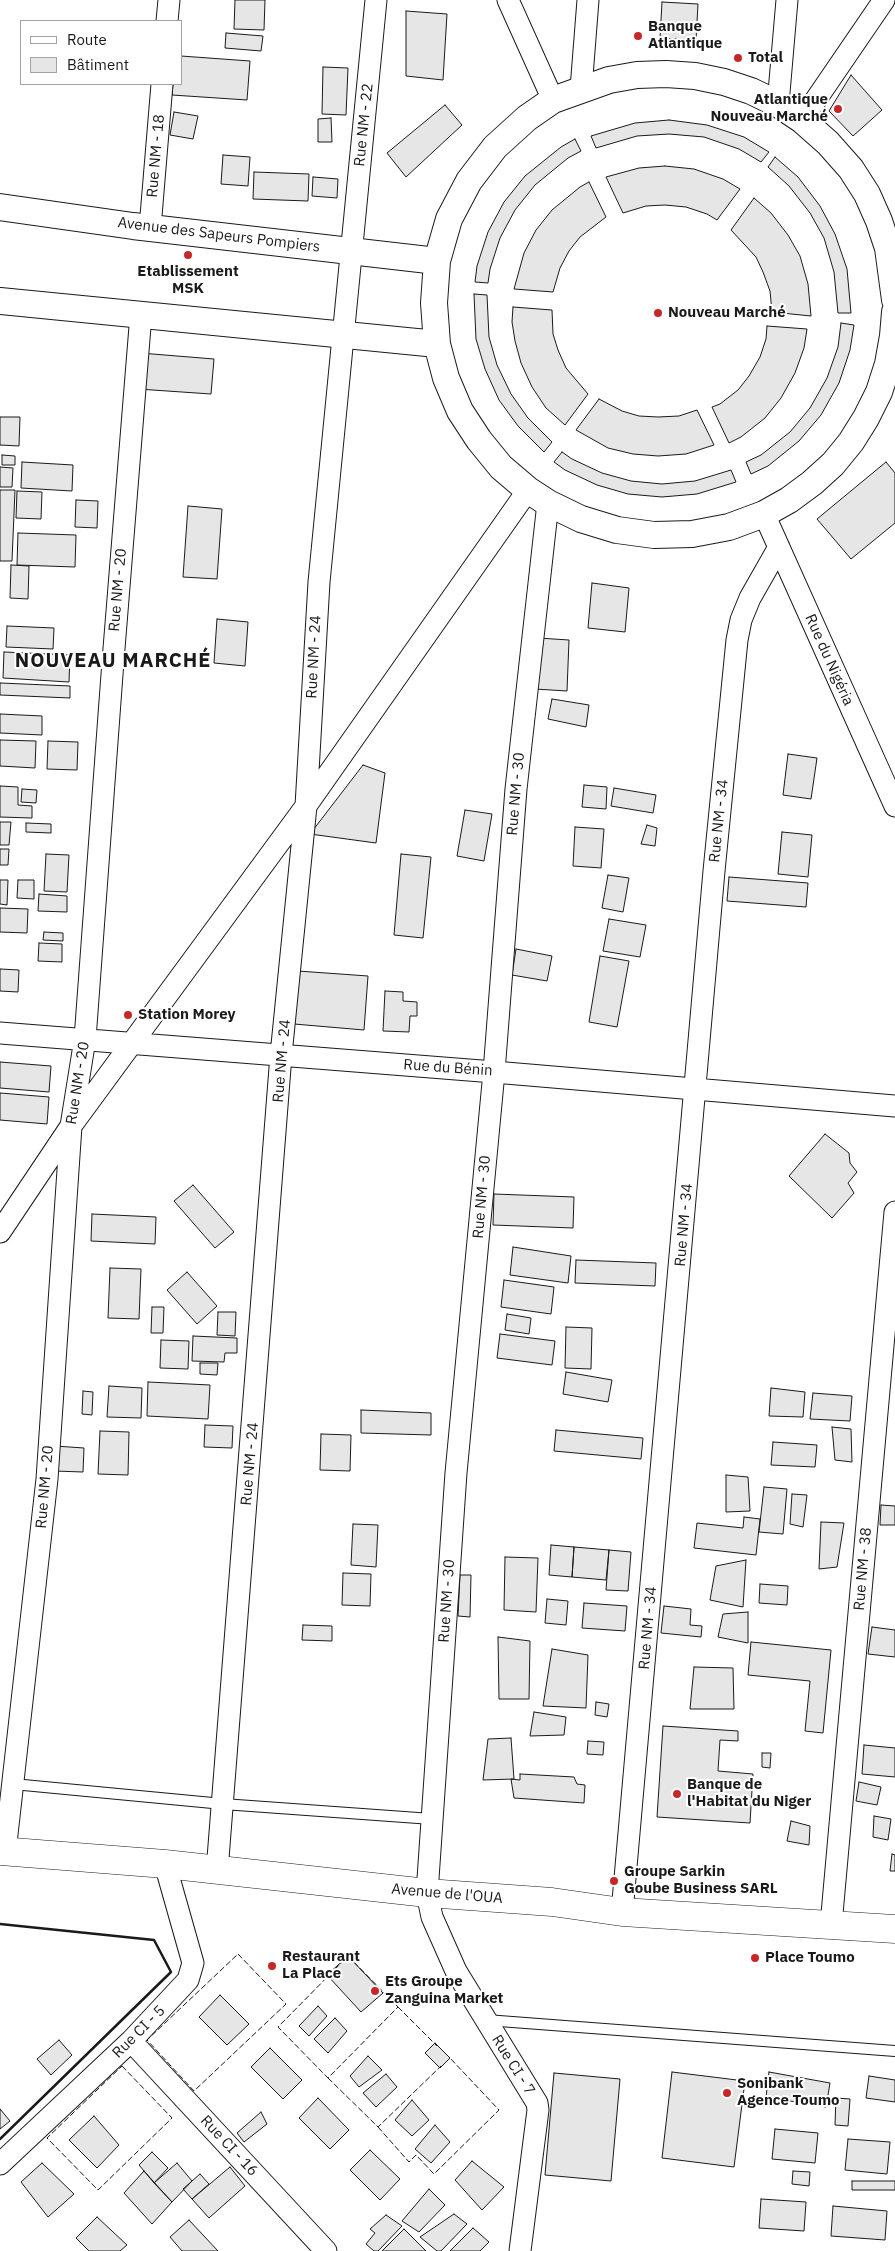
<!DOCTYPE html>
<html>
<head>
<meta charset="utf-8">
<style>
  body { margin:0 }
  #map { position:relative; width:895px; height:2251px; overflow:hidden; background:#fff; font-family:"IBM Plex Sans",sans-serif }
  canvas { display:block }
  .legend { position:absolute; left:20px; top:20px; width:162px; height:65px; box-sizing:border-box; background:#fff; border:1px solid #a3a3a3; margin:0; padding:6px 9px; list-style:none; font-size:15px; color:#1a1a1a }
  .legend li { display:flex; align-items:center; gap:10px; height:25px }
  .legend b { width:25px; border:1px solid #a3a3a3 }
</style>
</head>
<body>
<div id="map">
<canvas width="895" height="2251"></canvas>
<ul class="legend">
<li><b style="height:6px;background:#fff"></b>Route</li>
<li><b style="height:14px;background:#e6e6e6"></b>Bâtiment</li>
</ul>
</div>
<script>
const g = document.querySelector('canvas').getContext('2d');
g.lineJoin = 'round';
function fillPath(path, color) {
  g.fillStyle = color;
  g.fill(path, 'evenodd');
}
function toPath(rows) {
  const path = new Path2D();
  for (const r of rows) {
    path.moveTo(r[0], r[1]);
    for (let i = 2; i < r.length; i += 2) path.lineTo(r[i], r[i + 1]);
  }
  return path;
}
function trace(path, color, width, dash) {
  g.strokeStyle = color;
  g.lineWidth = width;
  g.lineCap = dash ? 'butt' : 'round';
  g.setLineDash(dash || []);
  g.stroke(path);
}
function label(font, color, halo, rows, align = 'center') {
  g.font = font + ' "IBM Plex Sans",sans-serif';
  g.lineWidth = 4;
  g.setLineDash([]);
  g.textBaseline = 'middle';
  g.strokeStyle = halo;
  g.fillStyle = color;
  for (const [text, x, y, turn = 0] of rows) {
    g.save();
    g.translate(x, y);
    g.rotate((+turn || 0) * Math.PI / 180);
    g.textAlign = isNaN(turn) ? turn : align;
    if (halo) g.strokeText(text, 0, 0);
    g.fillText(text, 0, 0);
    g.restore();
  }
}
const building = toPath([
  [235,0,265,0,264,30,234,29,235,0],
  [662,2,698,4,696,40,660,38,662,2],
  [406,11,447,14,443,80,406,76,406,11],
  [226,33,263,36,261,51,225,48,226,33],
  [181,56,250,61,247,100,172,95,173,84,181,84,181,56],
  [323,67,348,68,346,115,322,114,323,67],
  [851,75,882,110,853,136,829,111,851,75],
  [445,105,462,125,406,177,387,153,445,105],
  [174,112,198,116,193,139,170,135,174,112],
  [331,118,332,142,318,142,318,119,331,118],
  [669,120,707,125,744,137,769,152,761,162,739,149,704,137,669,134,637,136,596,148,591,136,635,123,669,120],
  [575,139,581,151,568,158,535,185,515,210,500,238,490,269,488,283,475,282,477,266,488,232,504,202,525,176,561,147,575,139],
  [223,155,250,157,248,186,221,184,223,155],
  [775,157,798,177,820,206,835,234,847,269,851,313,838,313,834,272,824,238,810,213,789,186,768,167,775,157],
  [665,166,694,169,723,179,740,189,717,220,707,214,686,207,665,205,646,206,623,213,606,177,639,168,665,166],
  [254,172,309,174,308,201,253,199,254,172],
  [313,177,338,179,337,198,312,196,313,177],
  [589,182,606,217,580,237,569,251,560,268,553,292,514,289,524,253,536,230,552,210,580,187,589,182],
  [754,198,771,213,788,235,800,256,808,284,811,316,772,312,770,291,763,272,756,257,731,230,754,198],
  [474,294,487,295,489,337,497,365,511,394,528,418,552,442,544,452,518,426,499,400,485,369,476,339,474,294],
  [513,307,552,310,553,334,558,350,566,368,588,394,565,425,546,408,532,387,521,363,515,341,512,322,513,307],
  [841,323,854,325,850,350,839,383,821,415,799,441,768,466,751,474,746,462,761,455,790,432,810,408,827,378,838,347,841,323],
  [767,326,807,329,804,348,795,373,781,398,765,418,741,437,729,443,712,407,720,404,738,390,749,376,760,357,766,339,767,326],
  [140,353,214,359,211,394,138,389,140,353],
  [599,399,622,411,639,416,658,417,679,416,697,410,714,445,686,454,658,456,633,454,608,448,576,430,599,399],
  [0,417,20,417,19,446,0,445,0,417],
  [562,452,572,459,602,473,631,481,662,484,695,481,731,470,736,482,697,494,662,497,628,494,597,485,565,470,554,462,562,452],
  [2,455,15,456,15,465,2,465,2,455],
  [22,462,73,465,72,491,21,488,22,462],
  [886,462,895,473,895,523,851,559,817,519,886,462],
  [0,467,13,468,12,487,0,487,0,467],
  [0,490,15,490,12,561,0,561,0,490],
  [17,491,42,492,41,519,16,518,17,491],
  [76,500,98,501,97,528,75,527,76,500],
  [188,506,222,509,217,579,183,577,188,506],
  [18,533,76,535,75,567,17,565,18,533],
  [11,565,29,566,28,599,10,598,11,565],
  [592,583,629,588,625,632,588,628,592,583],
  [217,619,248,622,245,666,214,663,217,619],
  [7,626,54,628,53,649,6,647,7,626],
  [538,638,569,640,567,691,535,689,538,638],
  [4,652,70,655,69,682,3,678,4,652],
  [0,683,70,686,70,698,0,695,0,683],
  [552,699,589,705,586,727,548,719,552,699],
  [0,714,42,716,42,735,0,733,0,714],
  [0,740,36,741,35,768,0,766,0,740],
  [48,741,78,742,77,770,47,769,48,741],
  [788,754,817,758,811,799,783,795,788,754],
  [363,765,385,773,376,843,310,834,363,765],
  [584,785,607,787,606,809,582,807,584,785],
  [0,786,18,787,18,805,32,806,32,818,0,817,0,786],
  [614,788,656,795,653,813,611,806,614,788],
  [22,789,37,790,36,803,21,802,22,789],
  [465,810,492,814,484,861,457,856,465,810],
  [0,822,11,822,9,845,0,845,0,822],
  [26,823,51,824,51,833,26,832,26,823],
  [647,825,657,828,655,846,641,844,647,825],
  [575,827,604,829,601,868,573,866,575,827],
  [782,832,812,835,808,877,778,874,782,832],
  [0,849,9,849,8,865,0,865,0,849],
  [46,854,69,855,67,892,44,891,46,854],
  [401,854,431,857,423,938,394,935,401,854],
  [608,875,629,878,623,912,602,908,608,875],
  [729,877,808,883,806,907,727,901,729,877],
  [0,880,8,880,7,905,0,904,0,880],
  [18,880,34,880,34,899,17,898,18,880],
  [39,894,67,896,67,912,38,911,39,894],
  [0,908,28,909,27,933,0,932,0,908],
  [609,919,646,925,640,957,603,951,609,919],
  [44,932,63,933,63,941,43,940,44,932],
  [39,943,62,944,62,962,38,961,39,943],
  [516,949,552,956,547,981,512,975,516,949],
  [600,956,629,961,617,1027,589,1022,600,956],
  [0,969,19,970,18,992,0,991,0,969],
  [298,971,368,976,364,1030,294,1024,298,971],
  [385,991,403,992,403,1001,417,1002,417,1016,410,1016,409,1032,383,1031,385,991],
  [0,1062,51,1066,49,1092,0,1088,0,1062],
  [0,1093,49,1097,47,1124,0,1120,0,1093],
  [825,1134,849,1153,850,1163,857,1172,848,1183,854,1193,832,1218,789,1176,825,1134],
  [193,1185,234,1232,215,1248,174,1201,193,1185],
  [494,1194,574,1197,573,1228,493,1225,494,1194],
  [92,1214,156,1217,155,1244,91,1241,92,1214],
  [513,1247,571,1256,568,1283,510,1275,513,1247],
  [576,1260,656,1263,655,1286,575,1283,576,1260],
  [110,1268,141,1269,139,1319,108,1318,110,1268],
  [187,1272,217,1306,197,1324,167,1290,187,1272],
  [504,1280,554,1287,551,1314,501,1307,504,1280],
  [152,1307,164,1307,163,1333,151,1333,152,1307],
  [218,1312,236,1312,235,1336,217,1335,218,1312],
  [507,1314,531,1318,529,1334,505,1330,507,1314],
  [566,1327,592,1328,591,1369,565,1368,566,1327],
  [500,1334,555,1341,552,1365,497,1358,500,1334],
  [193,1336,237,1338,237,1353,225,1353,224,1362,192,1361,193,1336],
  [161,1340,189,1341,188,1369,160,1368,161,1340],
  [200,1363,218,1363,217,1375,200,1374,200,1363],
  [566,1372,612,1380,608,1402,563,1394,566,1372],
  [148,1382,210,1385,208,1419,147,1416,148,1382],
  [109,1386,142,1388,141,1418,107,1417,109,1386],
  [771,1388,805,1392,803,1417,769,1416,771,1388],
  [83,1391,93,1392,92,1415,82,1414,83,1391],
  [813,1393,852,1396,850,1421,810,1419,813,1393],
  [361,1410,431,1413,431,1435,361,1433,361,1410],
  [205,1425,233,1426,232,1448,204,1447,205,1425],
  [832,1427,851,1429,852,1462,835,1460,832,1427],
  [556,1430,643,1438,641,1459,554,1451,556,1430],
  [100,1431,129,1432,128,1475,98,1474,100,1431],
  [321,1434,351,1435,350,1471,320,1470,321,1434],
  [773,1442,817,1445,815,1467,771,1465,773,1442],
  [55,1446,84,1448,83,1472,54,1471,55,1446],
  [726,1475,748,1477,750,1511,726,1512,726,1475],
  [764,1487,787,1489,783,1534,759,1532,764,1487],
  [792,1494,807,1495,803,1527,790,1524,792,1494],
  [881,1505,895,1506,895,1525,880,1525,881,1505],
  [744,1517,760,1519,756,1555,694,1548,697,1523,743,1528,744,1517],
  [821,1522,844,1523,837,1567,819,1569,821,1522],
  [353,1524,378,1525,376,1567,351,1565,353,1524],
  [551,1545,574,1547,572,1577,549,1575,551,1545],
  [574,1547,609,1550,606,1580,572,1577,574,1547],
  [609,1550,631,1552,628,1591,606,1590,609,1550],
  [505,1557,538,1558,536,1612,504,1610,505,1557],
  [746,1560,743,1607,710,1600,716,1566,746,1560],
  [343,1573,371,1574,370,1606,342,1605,343,1573],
  [460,1575,471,1575,470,1617,458,1616,460,1575],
  [760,1584,788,1586,787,1605,759,1603,760,1584],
  [547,1599,568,1601,566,1625,545,1623,547,1599],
  [584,1603,627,1606,625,1631,582,1628,584,1603],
  [664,1606,691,1609,690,1625,702,1626,701,1637,661,1633,664,1606],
  [748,1612,748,1643,718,1637,723,1614,748,1612],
  [303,1625,332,1626,332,1641,302,1640,303,1625],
  [872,1627,895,1630,895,1657,868,1654,872,1627],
  [498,1637,530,1641,529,1699,499,1699,498,1637],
  [751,1642,831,1650,823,1733,805,1731,810,1681,748,1675,751,1642],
  [552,1649,588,1655,586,1708,543,1706,552,1649],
  [694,1667,733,1668,734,1709,690,1709,694,1667],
  [596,1702,609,1704,607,1717,595,1715,596,1702],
  [534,1712,566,1717,564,1735,530,1736,534,1712],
  [663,1726,738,1731,738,1741,720,1740,718,1771,753,1774,750,1823,657,1817,663,1726],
  [511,1738,514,1779,483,1780,488,1739,511,1738],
  [588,1741,604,1742,603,1755,587,1754,588,1741],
  [864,1745,895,1748,895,1777,862,1774,864,1745],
  [762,1753,771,1753,770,1768,762,1767,762,1753],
  [520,1774,574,1777,577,1784,585,1785,584,1803,514,1798,511,1779,520,1780,520,1774],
  [859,1782,881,1787,877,1805,856,1801,859,1782],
  [874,1816,891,1819,888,1840,873,1837,874,1816],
  [791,1821,810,1826,809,1845,787,1841,791,1821],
  [892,1854,895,1855,895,1871,890,1871,892,1854],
  [348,1956,383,1993,361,2012,327,1975,348,1956],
  [220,1995,249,2024,227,2045,199,2017,220,1995],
  [318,2006,327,2016,309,2036,299,2026,318,2006],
  [335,2018,347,2031,328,2053,314,2039,335,2018],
  [59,2040,72,2055,51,2075,37,2059,59,2040],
  [435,2043,450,2058,440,2068,425,2053,435,2043],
  [270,2048,302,2080,283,2099,251,2067,270,2048],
  [368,2056,382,2070,359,2087,350,2076,368,2056],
  [672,2072,745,2081,734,2167,662,2158,672,2072],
  [769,2072,830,2083,826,2107,766,2097,769,2072],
  [554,2073,620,2079,611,2181,545,2175,554,2073],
  [386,2074,397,2087,376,2107,363,2093,386,2074],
  [869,2076,895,2080,895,2102,866,2098,869,2076],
  [318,2098,349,2130,330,2149,299,2118,318,2098],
  [836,2098,850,2099,848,2126,835,2125,836,2098],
  [412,2100,429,2120,412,2136,395,2120,412,2100],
  [0,2109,10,2121,0,2129,0,2109],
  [261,2112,267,2124,244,2142,237,2133,261,2112],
  [94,2116,119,2145,97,2168,69,2140,94,2116],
  [435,2125,450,2142,431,2163,415,2149,435,2125],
  [775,2129,818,2133,815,2163,772,2159,775,2129],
  [848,2139,890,2142,887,2174,845,2170,848,2139],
  [370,2150,400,2179,380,2200,350,2170,370,2150],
  [152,2152,168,2168,154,2183,139,2165,152,2152],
  [472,2161,504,2187,482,2210,455,2180,472,2161],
  [42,2163,74,2194,48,2217,21,2182,42,2163],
  [177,2163,192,2181,172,2202,154,2183,177,2163],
  [230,2167,245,2186,209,2218,192,2199,230,2167],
  [144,2171,172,2202,152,2224,124,2193,144,2171],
  [793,2171,810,2172,809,2186,792,2184,793,2171],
  [200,2174,209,2184,192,2199,183,2189,200,2174],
  [852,2181,895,2181,895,2190,852,2190,852,2181],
  [429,2189,445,2205,419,2232,402,2221,429,2189],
  [761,2199,806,2202,804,2231,759,2228,761,2199],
  [833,2206,887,2211,885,2240,831,2236,833,2206],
  [454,2214,467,2224,441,2251,437,2251,420,2237,454,2214],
  [386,2215,402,2226,378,2251,374,2251,366,2244,375,2233,370,2229,386,2215],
  [97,2217,127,2245,120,2251,89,2251,76,2238,97,2217],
  [189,2220,218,2251,182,2251,170,2237,189,2220],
  [473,2228,489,2242,480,2251,450,2251,473,2228],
  [404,2229,426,2251,382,2251,404,2229]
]);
const service = toPath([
  [13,1784,223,1804,432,1819],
  [486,2020,895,2051]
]);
const minor = toPath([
  [508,0,553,100],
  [167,21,169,0],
  [581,89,588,0],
  [778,104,787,0],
  [802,120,884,0],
  [150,228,162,84],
  [764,514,895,806],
  [0,1033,494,1072,895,1106],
  [0,1232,71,1126,306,806,528,490],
  [5,1852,47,1479,71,1126,85,1039,113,661,141,314],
  [217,1871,281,1055,306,806,319,582,376,0],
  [622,1912,714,871,737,640,741,620,750,598,779,547],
  [831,1925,895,1212],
  [131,2041,326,2251],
  [0,2164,131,2041,188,1980,193,1963,165,1864],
  [520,2251,538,2110,537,2103,456,1971,432,1917,427,1893,456,1473,494,1072,516,789,548,503]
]);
const tertiary = toPath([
  [0,207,133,226,437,261],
  [895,300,888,248,879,221,867,194,851,169,828,143,802,120,778,104,751,91,724,82,695,76,666,74,637,75,609,80,553,100,527,118,495,147,469,181,449,219,437,261,434,303,437,344,446,378,460,411,479,440,501,467,528,490,548,503,581,519,617,530,654,535,692,534,729,527,764,514,789,500,812,483,833,464,851,442,866,418,879,392,888,364,893,336,895,312],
  [0,301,437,344]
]);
const primary = toPath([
  [0,1851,165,1864,427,1893,552,1902,622,1912,895,1929]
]);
const fence = toPath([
  [238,1954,286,2004,194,2091,147,2040,238,1954],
  [348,1956,398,2007,328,2078,278,2027,348,1956],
  [398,2007,437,2046],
  [122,2066,172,2118,98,2190,47,2138,122,2066],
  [328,2078,378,2127,441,2066],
  [378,2127,409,2162,416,2155,434,2174,499,2110,450,2058]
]);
const wall = toPath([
  [0,1924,154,1940,171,1972,0,2139]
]);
const markers = [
  [638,36,5,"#c62828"],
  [738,58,5,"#c62828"],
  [838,109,5,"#c62828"],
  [188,255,5,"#c62828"],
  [658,313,5,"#c62828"],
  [128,1015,5,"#c62828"],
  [677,1794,5,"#c62828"],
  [614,1881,5,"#c62828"],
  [755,1958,5,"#c62828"],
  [272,1966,5,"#c62828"],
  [375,1991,5,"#c62828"],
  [727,2093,5,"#c62828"]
];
const poiNames = [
  ["Banque",648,27],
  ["Atlantique",648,44],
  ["Total",748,58],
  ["Atlantique",828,100,"right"],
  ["Nouveau Marché",828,117,"right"],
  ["Etablissement",188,272,"center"],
  ["MSK",188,289,"center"],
  ["Nouveau Marché",668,313],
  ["Station Morey",138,1015],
  ["Banque de",687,1785],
  ["l'Habitat du Niger",687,1802],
  ["Groupe Sarkin",624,1872],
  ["Goube Business SARL",624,1889],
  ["Restaurant",282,1957],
  ["La Place",282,1974],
  ["Place Toumo",765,1958],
  ["Ets Groupe",385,1982],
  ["Zanguina Market",385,1999],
  ["Sonibank",737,2084],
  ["Agence Toumo",737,2101]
];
const streetNames = [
  ["Rue NM - 22",364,125,-84],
  ["Rue NM - 18",156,156,-85],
  ["Avenue des Sapeurs Pompiers",219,235,7],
  ["Rue NM - 20",118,590,-85],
  ["Rue NM - 24",314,657,-87],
  ["Rue du Nigéria",829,660,66],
  ["Rue NM - 30",516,794,-85],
  ["Rue NM - 34",719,821,-84],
  ["Rue NM - 24",282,1061,-85],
  ["Rue du Bénin",448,1068,4],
  ["Rue NM - 20",78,1083,-81],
  ["Rue NM - 30",482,1197,-85],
  ["Rue NM - 34",684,1225,-85],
  ["Rue NM - 24",250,1464,-85],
  ["Rue NM - 20",45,1487,-85],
  ["Rue NM - 38",863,1569,-85],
  ["Rue NM - 30",447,1601,-86],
  ["Rue NM - 34",648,1628,-85],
  ["Avenue de l'OUA",447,1894,5],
  ["Rue CI - 5",139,2032,-45],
  ["Rue CI - 7",513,2065,58],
  ["Rue CI - 16",229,2146,47]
];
const districtNames = [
  ["NOUVEAU MARCHÉ",113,661]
];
fillPath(building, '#e6e6e6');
trace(building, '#1a1a1a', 1);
trace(service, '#1a1a1a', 12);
trace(minor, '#1a1a1a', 23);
trace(tertiary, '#1a1a1a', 28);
trace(primary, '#1a1a1a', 29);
trace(service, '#fff', 10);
trace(minor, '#fff', 21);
trace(tertiary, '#fff', 26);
trace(primary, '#fff', 28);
trace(fence, '#1a1a1a', 1, [6, 2.5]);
trace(wall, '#1a1a1a', 2.5);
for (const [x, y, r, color] of markers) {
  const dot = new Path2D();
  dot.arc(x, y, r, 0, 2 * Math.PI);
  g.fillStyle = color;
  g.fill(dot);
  trace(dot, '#fff', 2);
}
label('bold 15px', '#1a1a1a', '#fff', poiNames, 'left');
label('15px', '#1a1a1a', '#fff', streetNames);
g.letterSpacing = '1px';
label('bold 20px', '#1a1a1a', '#fff', districtNames);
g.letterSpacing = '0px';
</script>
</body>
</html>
